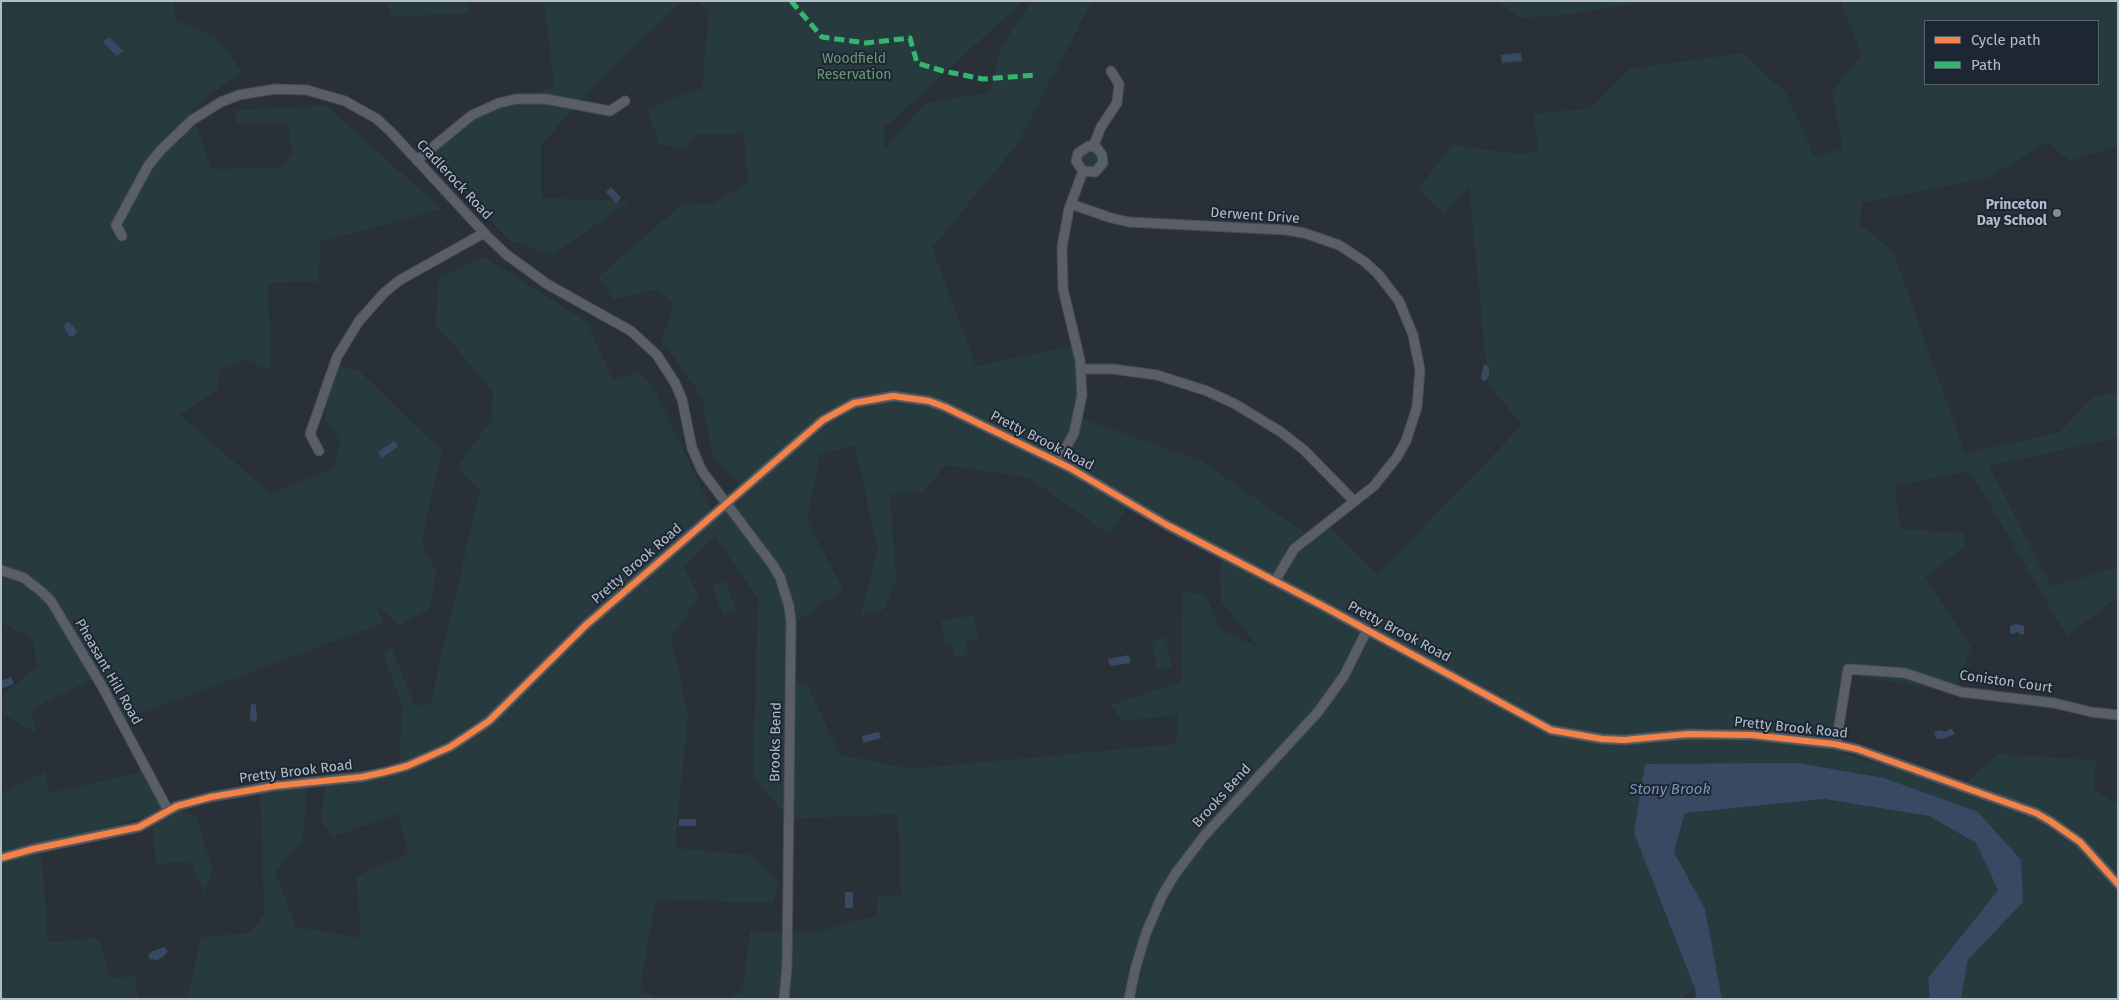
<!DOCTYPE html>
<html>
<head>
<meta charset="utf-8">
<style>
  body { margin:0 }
  #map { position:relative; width:2119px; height:1000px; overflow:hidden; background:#2a3038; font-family:"Fira Sans",sans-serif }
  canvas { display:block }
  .frame { position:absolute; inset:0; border:2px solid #b4bcc9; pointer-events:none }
  .legend { position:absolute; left:1924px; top:20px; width:175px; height:65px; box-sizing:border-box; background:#1d2633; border:1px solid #59626f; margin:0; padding:6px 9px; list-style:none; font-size:15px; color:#b4bcc9 }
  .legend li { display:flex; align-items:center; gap:10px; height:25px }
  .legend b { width:25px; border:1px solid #59626f }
</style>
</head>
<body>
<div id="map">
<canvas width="2119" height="1000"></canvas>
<div class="frame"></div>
<ul class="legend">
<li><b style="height:6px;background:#f48246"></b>Cycle path</li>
<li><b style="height:6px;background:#33b770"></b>Path</li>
</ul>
</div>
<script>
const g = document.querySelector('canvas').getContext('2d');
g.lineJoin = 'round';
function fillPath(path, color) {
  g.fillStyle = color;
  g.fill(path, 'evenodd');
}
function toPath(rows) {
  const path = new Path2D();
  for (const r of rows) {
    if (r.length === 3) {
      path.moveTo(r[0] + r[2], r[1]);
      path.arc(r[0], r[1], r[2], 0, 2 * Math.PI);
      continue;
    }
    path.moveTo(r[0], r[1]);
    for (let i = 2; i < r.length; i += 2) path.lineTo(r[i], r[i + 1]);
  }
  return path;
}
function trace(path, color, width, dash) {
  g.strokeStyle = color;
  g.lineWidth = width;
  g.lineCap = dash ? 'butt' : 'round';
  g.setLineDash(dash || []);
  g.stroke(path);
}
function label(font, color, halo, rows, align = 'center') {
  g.font = font + ' "Fira Sans",sans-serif';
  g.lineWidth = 4;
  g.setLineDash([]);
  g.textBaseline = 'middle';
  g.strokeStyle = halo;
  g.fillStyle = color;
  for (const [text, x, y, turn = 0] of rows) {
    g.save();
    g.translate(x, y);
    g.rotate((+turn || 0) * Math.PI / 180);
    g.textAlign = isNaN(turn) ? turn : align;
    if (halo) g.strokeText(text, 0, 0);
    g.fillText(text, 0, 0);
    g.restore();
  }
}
const green = toPath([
  [1,1,174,1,176,20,216,37,241,71,190,110,212,169,282,168,292,154,288,123,237,123,235,110,326,106,442,209,320,242,319,281,268,283,271,370,244,359,220,370,218,389,180,415,271,494,335,467,340,442,324,417,336,366,359,371,442,451,421,543,436,570,430,609,399,625,376,605,383,623,122,720,97,677,31,709,37,734,1,713,1,696,38,666,32,639,1,622],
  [386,1,467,1,468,13,392,17],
  [544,1,681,1,586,95,541,145,541,198,629,201,553,255,509,240,429,152,476,113,554,87],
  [698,1,1023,1,884,128,885,148,926,103,990,92,1000,48,1032,1,1092,1,1016,146,932,248,976,366,1076,345,1078,417,1201,461,1310,536,1325,524,1378,574,1522,425,1488,384,1469,187,1443,215,1419,188,1452,145,1519,154,1538,152,1534,114,1591,108,1629,69,1743,53,1786,93,1815,157,1843,149,1832,92,1862,55,1840,1,2118,1,2118,146,2070,161,2048,142,1990,177,1862,203,1860,225,1893,251,1965,454,2060,432,2092,397,2118,393,2118,438,1989,466,2051,586,2118,567,2118,597,2067,636,1970,471,1895,486,1900,529,1964,533,1965,547,1925,577,1971,647,1954,691,1847,675,1842,753,1960,788,1998,754,2096,760,2093,789,2118,804,2118,999,1961,999,1968,960,2023,902,1978,812,1798,763,1634,833,1695,989,1679,999,729,999,743,989,750,931,812,933,877,916,877,897,901,895,898,814,789,819,753,777,758,599,715,536,684,568,699,596,671,638,688,715,675,848,750,855,780,882,772,903,656,899,640,989,660,999,187,999,201,937,250,933,264,914,260,786,307,782,303,840,275,872,296,927,361,938,356,877,408,853,399,814,332,837,321,821,326,781,398,770,403,707,383,653,392,648,414,705,430,705,480,490,457,467,492,419,493,391,436,325,438,278,484,257,587,322,613,381,637,372,652,385,714,514,744,490,712,455,702,397,662,340,674,303,656,290,613,299,598,277,684,203,713,204,748,182,744,133,696,135,686,150,660,144,646,109,702,88,709,12],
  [1925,21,2098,21,2098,84,1925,84],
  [855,445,878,551,860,615,883,610,896,581,890,493,922,493,946,465,1029,478,1110,535,1131,501,1220,550,1221,601,1258,647,1222,631,1205,595,1182,591,1181,682,1110,705,1123,721,1178,715,1176,744,910,769,840,755,808,686,788,678,788,627,843,590,807,520,820,455],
  [1498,1,1649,1,1563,15,1519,18],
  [1089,159,9],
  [726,581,736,610,723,615,712,586],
  [974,615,978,639,965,641,968,655,955,657,953,644,945,646,941,621],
  [1166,637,1172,668,1157,670,1152,640],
  [148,770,168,805,196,816,213,870,204,893,190,861,156,864,151,815,41,847,48,942,98,938,111,978,135,976,138,999,1,999,1,793,45,772,50,793],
  [1824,799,1929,816,1976,843,1998,889,1928,978,1930,999,1722,999,1705,909,1674,852,1685,813]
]);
const water = toPath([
  [109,37,123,51,117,56,103,42],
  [1521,53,1522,61,1502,63,1501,55],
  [611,187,621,198,616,203,606,192],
  [69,322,77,331,73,337,69,336,64,327,65,324],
  [1484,364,1489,367,1489,376,1485,381,1482,380,1481,377],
  [394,441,398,446,382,458,378,452],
  [2016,624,2024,626,2024,634,2021,635,2018,632,2012,634,2010,633,2010,626],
  [1129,655,1131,663,1110,666,1108,659],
  [11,677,14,684,1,689,1,681],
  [251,703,256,705,257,720,254,722,250,720],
  [1950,729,1952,729,1955,734,1945,738,1937,739,1934,732,1939,730,1945,732],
  [879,732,881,738,863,743,862,736],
  [1798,763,1884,778,1978,812,2021,860,2023,902,1968,960,1961,999,1930,999,1928,978,1998,890,1976,843,1929,816,1824,799,1685,813,1674,852,1705,909,1722,999,1696,999,1695,989,1634,833,1645,764],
  [679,819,696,819,696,826,679,826],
  [845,892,853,892,853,908,845,908],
  [164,947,168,951,164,956,157,960,149,959,149,955,153,951]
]);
const minor = toPath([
  [1093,147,1101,127,1117,103,1119,84,1111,71],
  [417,160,472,115,499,103,516,99,546,99,610,111,625,101],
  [1071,204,1111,218,1129,222,1286,230,1304,233,1339,245,1365,262,1378,274,1399,301,1413,335,1420,370,1417,407,1406,441,1397,457,1374,486,1294,549,1275,581],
  [122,236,116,225,148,166,160,151,192,120,221,102,239,95,275,89,307,90,345,101,377,119,391,132,488,237,507,255,547,284,631,331,657,355,675,383,682,399,692,448,702,471,772,564,780,577,789,606,791,622,787,966,784,999],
  [1081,369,1113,369,1157,375,1207,391,1235,404,1281,432,1304,450,1354,501],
  [319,451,310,434,337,357,359,321,385,292,400,280,484,233],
  [1058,462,1074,433,1082,395,1080,360,1063,289,1062,247,1069,209,1083,171,1095,172,1103,163,1102,155,1097,148,1089,146,1078,153,1076,161,1083,171],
  [1,570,24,578,42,592,51,601,103,688,168,810],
  [1836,744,1848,669,1905,673,1961,692,2054,703,2091,712,2118,715],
  [1,858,33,849,139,827,177,806,211,797,274,786,362,777,385,772,407,766,450,747,489,721,586,625,823,420,854,403,893,396,929,401,945,407,1070,468,1167,525,1321,605,1551,730,1602,739,1624,740,1688,734,1752,735,1834,744,1857,749,2036,813,2050,821,2080,842,2118,884],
  [1129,999,1135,970,1146,933,1162,896,1175,874,1204,836,1318,712,1344,676,1367,630]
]);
const quiet = toPath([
  [791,1,822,37,866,43,910,38,917,63,943,71,983,79,1037,75]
]);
const cycleway = toPath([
  [1,858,33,849,139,827,177,806,211,797,274,786,362,777,385,772,407,766,450,747,489,721,586,625,823,420,854,403,893,396,929,401,945,407,1070,468,1167,525,1321,605,1551,730,1602,739,1624,740,1688,734,1752,735,1834,744,1857,749,2036,813,2050,821,2080,842,2118,884]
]);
const markers = [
  [2057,213,5,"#848b96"]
];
const parkNames = [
  ["Woodfield",854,59],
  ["Reservation",854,75]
];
const streetNames = [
  ["Cradlerock Road",454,180,47],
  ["Derwent Drive",1255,216,4],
  ["Pretty Brook Road",1042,441,27],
  ["Pretty Brook Road",637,564,-41],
  ["Pretty Brook Road",1399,632,28],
  ["Pheasant Hill Road",108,672,60],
  ["Coniston Court",2006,682,8],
  ["Pretty Brook Road",1791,728,6],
  ["Brooks Bend",776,742,-89],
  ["Pretty Brook Road",296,772,-7],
  ["Brooks Bend",1222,796,-48]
];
const poiNames = [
  ["Princeton",2047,205],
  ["Day School",2047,221]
];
const waterNames = [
  ["Stony Brook",1670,790]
];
fillPath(green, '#273a3e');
fillPath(water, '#384963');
trace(minor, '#484c53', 11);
trace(minor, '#5a5e66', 9);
trace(quiet, '#33b770', 5, [10, 5]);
trace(cycleway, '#f48246', 6);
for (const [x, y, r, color] of markers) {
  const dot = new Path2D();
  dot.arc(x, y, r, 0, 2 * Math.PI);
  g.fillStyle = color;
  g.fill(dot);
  trace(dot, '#1d2633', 2);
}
label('14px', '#6b9a76', '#1d2633', parkNames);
label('14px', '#b4bcc9', '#1d2633', streetNames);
label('bold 14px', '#b4bcc9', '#1d2633', poiNames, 'right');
label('italic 15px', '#7c92b1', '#1d2633', waterNames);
</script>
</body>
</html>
